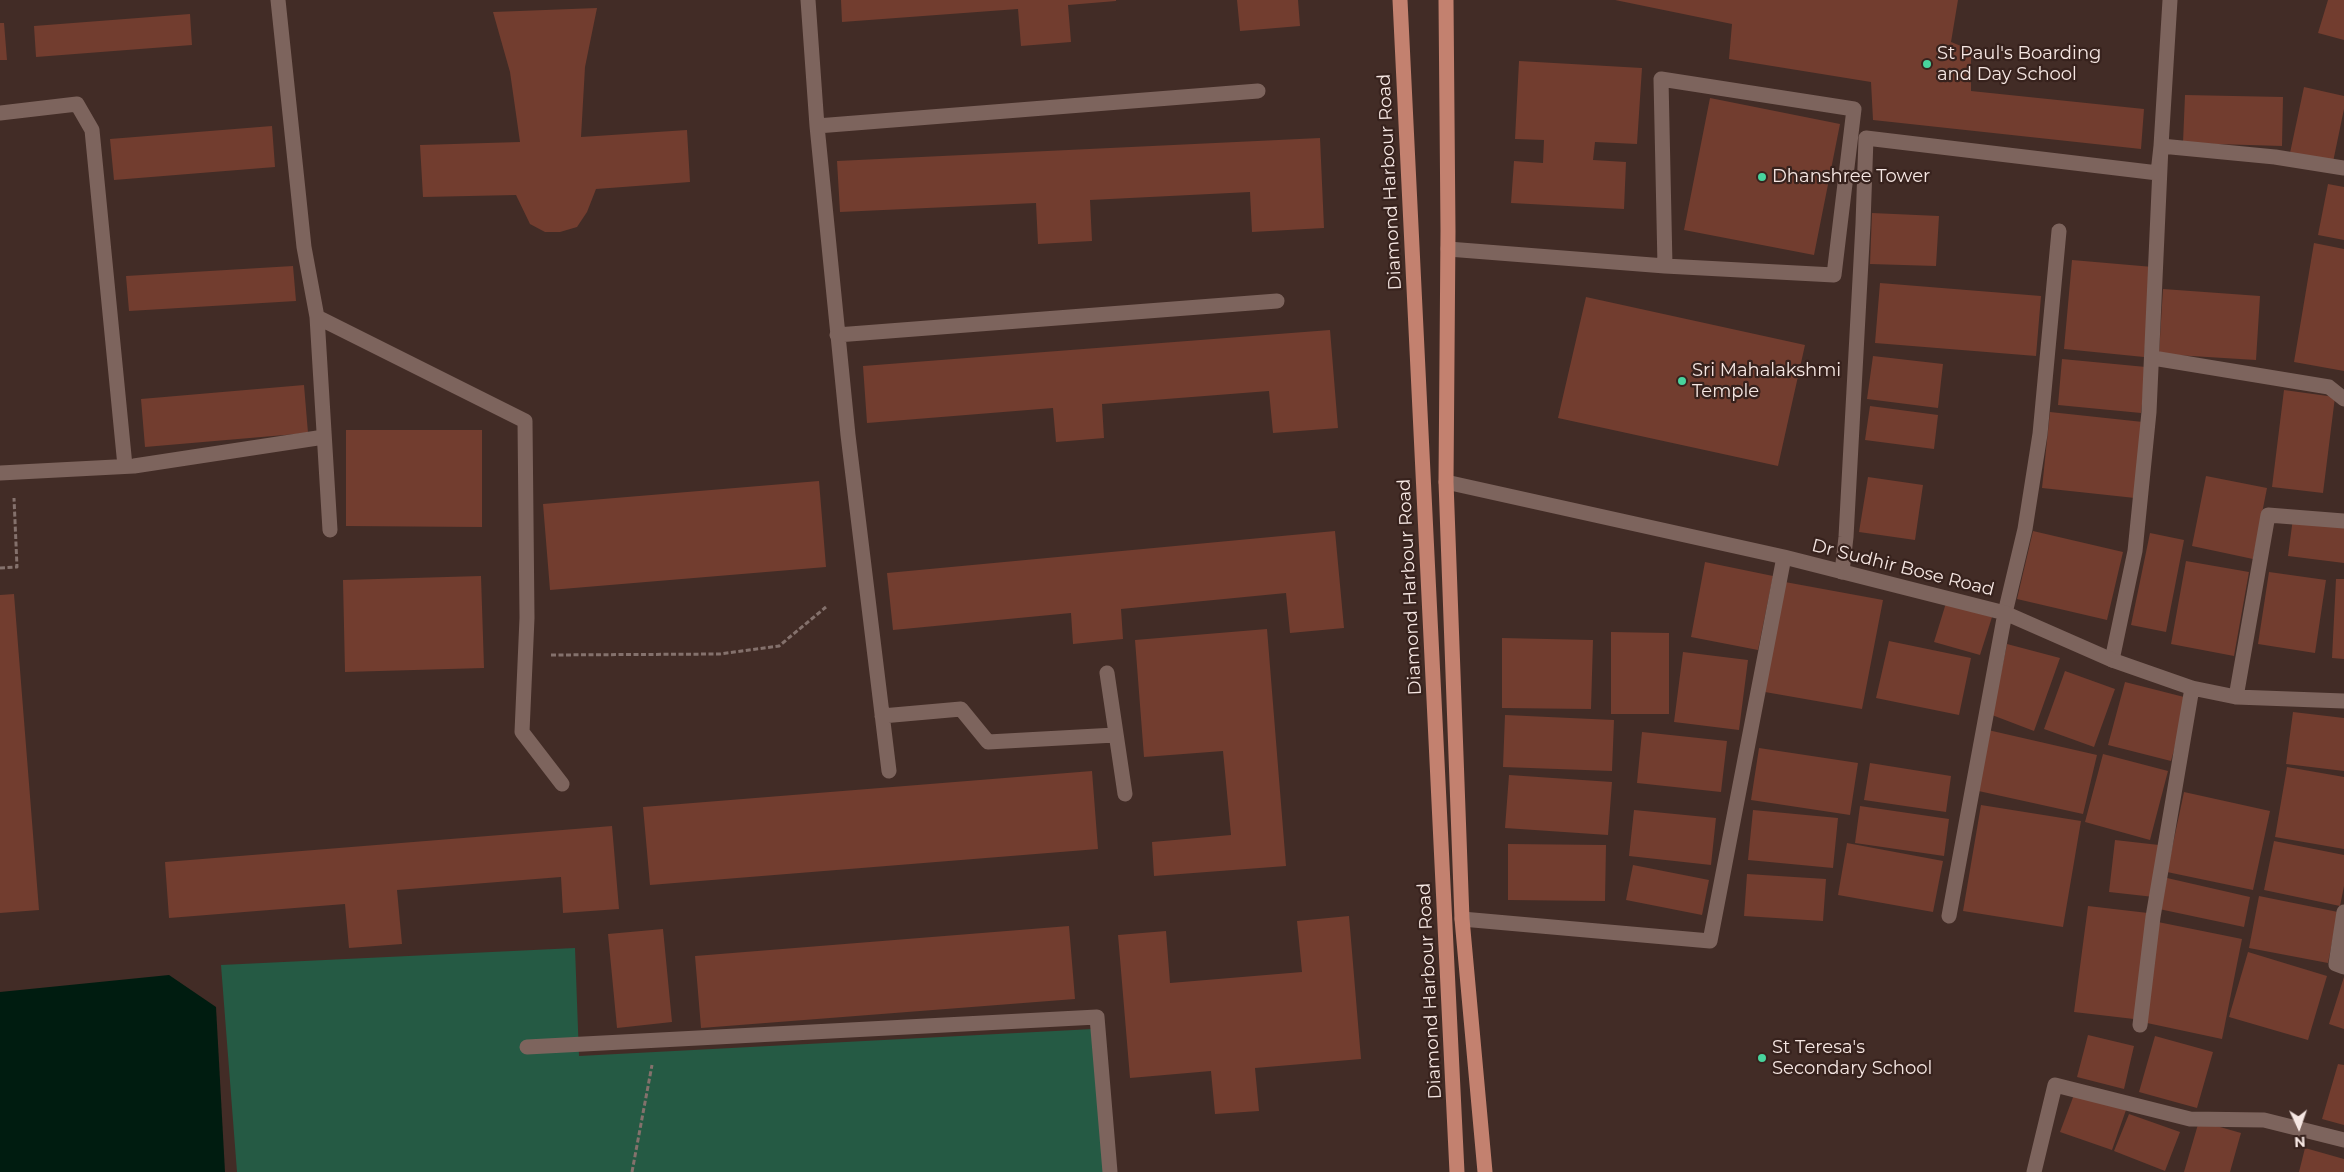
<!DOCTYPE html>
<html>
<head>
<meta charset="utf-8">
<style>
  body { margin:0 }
  #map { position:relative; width:2344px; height:1172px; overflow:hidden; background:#422c26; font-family:Montserrat,sans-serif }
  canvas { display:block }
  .north { position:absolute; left:2274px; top:1102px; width:50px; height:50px; -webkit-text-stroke:4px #37221d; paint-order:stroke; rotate:177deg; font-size:14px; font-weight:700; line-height:20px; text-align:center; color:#f6e7e3 }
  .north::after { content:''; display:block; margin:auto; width:18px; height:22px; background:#f6e7e3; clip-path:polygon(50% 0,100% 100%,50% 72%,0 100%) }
</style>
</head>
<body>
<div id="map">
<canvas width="2344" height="1172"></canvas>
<div class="north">N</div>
</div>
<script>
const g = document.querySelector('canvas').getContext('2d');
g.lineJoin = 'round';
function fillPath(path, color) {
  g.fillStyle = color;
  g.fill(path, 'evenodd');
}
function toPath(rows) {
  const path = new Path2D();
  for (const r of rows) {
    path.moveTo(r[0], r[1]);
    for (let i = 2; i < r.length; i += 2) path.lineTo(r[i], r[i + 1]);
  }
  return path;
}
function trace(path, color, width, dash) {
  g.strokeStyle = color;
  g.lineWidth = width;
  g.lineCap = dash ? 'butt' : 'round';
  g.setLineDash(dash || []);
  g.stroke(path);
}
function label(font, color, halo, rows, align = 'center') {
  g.font = font + ' Montserrat,sans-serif';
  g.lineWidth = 4.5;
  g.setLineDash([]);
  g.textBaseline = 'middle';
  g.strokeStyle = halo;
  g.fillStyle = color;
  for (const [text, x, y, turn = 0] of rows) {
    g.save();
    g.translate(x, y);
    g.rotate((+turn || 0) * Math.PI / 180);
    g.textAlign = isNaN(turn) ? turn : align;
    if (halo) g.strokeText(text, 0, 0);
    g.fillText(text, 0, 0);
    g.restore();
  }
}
const green = toPath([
  [575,948,579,1056,1093,1029,1104,1172,237,1172,221,965]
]);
const water = toPath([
  [169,975,216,1007,225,1172,0,1172,0,992]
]);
const building = toPath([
  [841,0,1116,0,1116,1,1068,5,1071,42,1021,46,1018,9,842,22],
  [1237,0,1298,0,1300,26,1240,31],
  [1615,0,1958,0,1951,42,1971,50,1971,91,2144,109,2141,149,1873,120,1871,82,1729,59,1732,24],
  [2328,0,2344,0,2344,40,2318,33],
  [597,8,585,67,581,137,687,130,690,182,596,189,587,212,577,227,560,232,545,232,530,224,516,195,423,197,420,145,520,142,510,72,493,12],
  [190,14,192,45,36,57,34,26],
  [0,23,4,23,7,60,0,60],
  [1519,61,1642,68,1637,144,1595,142,1593,160,1626,162,1624,209,1511,203,1514,161,1543,163,1544,140,1515,139],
  [2304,87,2344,96,2344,109,2333,162,2290,153],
  [2185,95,2283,97,2282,146,2183,143],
  [1710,98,1840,124,1814,255,1684,230],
  [272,126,275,167,114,180,110,139],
  [1320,138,1324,228,1252,232,1250,192,1090,200,1092,241,1038,244,1036,203,840,212,837,161],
  [2328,184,2344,187,2344,240,2318,235],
  [1872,213,1939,216,1936,266,1870,264],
  [2314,243,2344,249,2344,371,2294,362],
  [2072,260,2153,267,2144,357,2064,349],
  [293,266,296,301,129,311,126,276],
  [1880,283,2041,296,2036,356,1875,343],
  [2163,289,2260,296,2256,360,2159,354],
  [1586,297,1805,345,1778,466,1558,418],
  [1330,330,1338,428,1273,433,1269,391,1102,404,1104,438,1056,442,1053,408,867,423,863,366],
  [1873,356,1943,364,1938,408,1867,399],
  [2062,359,2146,367,2141,413,2058,405],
  [304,385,308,433,145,447,141,399],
  [2284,390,2335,397,2323,493,2272,487],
  [1870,406,1938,415,1934,449,1865,440],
  [2050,412,2143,422,2135,498,2042,488],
  [346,430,482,430,482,527,346,526],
  [2206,476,2267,488,2253,559,2192,546],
  [1868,477,1923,485,1915,540,1859,532],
  [819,481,826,567,550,590,543,504],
  [2293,518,2344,524,2344,563,2288,556],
  [1335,531,1344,628,1290,633,1286,593,1121,609,1123,639,1073,644,1071,613,893,630,887,573],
  [2033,531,2123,552,2107,620,2017,599],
  [2150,533,2184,540,2166,632,2131,625],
  [2186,561,2249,572,2234,656,2171,644],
  [1705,562,1773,576,1758,650,1691,637],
  [2269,572,2326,580,2315,653,2258,644],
  [481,576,484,668,345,672,343,580],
  [2336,579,2344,579,2344,659,2332,658],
  [1785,582,1883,600,1862,709,1765,692],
  [14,594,39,910,0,913,0,595],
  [1946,603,1992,617,1980,655,1934,642],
  [1267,629,1286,866,1154,876,1152,842,1231,835,1223,751,1144,757,1135,640],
  [1611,632,1669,633,1669,714,1611,714],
  [1502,638,1593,640,1591,709,1502,708],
  [1889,641,1971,658,1959,715,1876,698],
  [2007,644,2060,658,2034,731,1992,715],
  [1683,652,1748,660,1739,730,1674,722],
  [2065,671,2115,689,2094,747,2044,729],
  [2125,682,2188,698,2171,761,2108,745],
  [2293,712,2344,718,2344,771,2286,764],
  [1505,715,1614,720,1612,771,1503,767],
  [1988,730,2097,755,2083,814,1974,790],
  [1642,732,1727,741,1721,792,1637,783],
  [1759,748,1858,763,1850,815,1751,800],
  [2103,754,2168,771,2150,840,2085,822],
  [1870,763,1951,776,1946,812,1864,800],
  [2287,767,2344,777,2344,849,2275,837],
  [1092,771,1098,849,650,885,643,807],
  [1509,775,1612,782,1608,835,1505,828],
  [2184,792,2270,811,2253,890,2167,872],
  [1981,805,2081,821,2063,927,1963,911],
  [1860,806,1949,819,1944,856,1855,843],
  [1634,810,1716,818,1711,865,1629,856],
  [1753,810,1838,818,1833,868,1748,860],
  [612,826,619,909,563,913,561,877,397,890,402,944,349,948,345,904,169,918,165,862],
  [2115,840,2159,845,2154,897,2109,892],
  [2274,841,2344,855,2344,886,2340,906,2264,890],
  [1847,843,1943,861,1933,912,1838,895],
  [1508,844,1606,845,1605,901,1508,900],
  [1633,865,1709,880,1702,915,1626,900],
  [1747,874,1826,879,1823,921,1744,916],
  [2167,878,2250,897,2244,927,2159,909],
  [2259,896,2338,912,2328,963,2249,948],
  [2088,906,2148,913,2134,1019,2074,1012],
  [1349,916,1361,1059,1255,1068,1259,1111,1215,1114,1211,1071,1130,1078,1118,935,1166,931,1170,983,1302,972,1297,921],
  [2158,922,2242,939,2222,1039,2147,1023],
  [1069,926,1075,999,701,1028,695,956],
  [663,929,672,1022,617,1028,608,934],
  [2248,952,2327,976,2308,1040,2229,1017],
  [2344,977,2344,1029,2329,1024],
  [2088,1035,2134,1046,2124,1089,2077,1077],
  [2155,1036,2213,1052,2197,1108,2139,1092],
  [2338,1064,2344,1065,2344,1125,2322,1119],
  [2075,1092,2126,1110,2112,1150,2060,1132],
  [2129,1114,2180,1132,2165,1171,2114,1151],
  [2199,1121,2241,1133,2230,1172,2184,1172],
  [2305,1148,2344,1159,2344,1172,2299,1172]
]);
const path = toPath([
  [0,568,17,567,14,498],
  [551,655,720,654,779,646,826,607],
  [632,1172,652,1065]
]);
const lane = toPath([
  [278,0,304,247,317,317,330,530],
  [808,0,817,126,848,435,889,771],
  [0,113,77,104,92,130,125,466],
  [817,126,1258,91],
  [1448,249,1665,266,1834,275,1854,109,1661,79,1665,266],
  [317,317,525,421,527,618,522,732,562,784],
  [837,335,1277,301],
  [2153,358,2329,387,2344,399],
  [0,473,134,466,324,437],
  [1842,572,1846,537,1863,224,1866,138,2158,173,2161,146,2275,157,2344,168],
  [2005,613,2025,529,2040,434,2059,231],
  [2112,660,2135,551,2149,412,2161,146,2170,0],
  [1107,673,1125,794],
  [882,716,961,709,988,742,1115,735],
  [527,1047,1097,1017,1110,1172],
  [2034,1172,2055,1085,2190,1119,2264,1120,2344,1140]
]);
const street = toPath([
  [1446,482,1784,557,2005,613,2112,660,2192,688,2236,697,2344,701],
  [2236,697,2268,515,2344,521],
  [2344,912,2336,964,2344,967],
  [1949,916,2005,613],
  [1462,919,1710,941,1784,557],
  [2140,1025,2153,917,2192,688]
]);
const primary = toPath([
  [1400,0,1457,1172],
  [1446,0,1448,231,1446,482,1462,919,1485,1172]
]);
const markers = [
  [1927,64,5,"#48d49d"],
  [1762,177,5,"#48d49d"],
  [1682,381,5,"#48d49d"],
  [1762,1058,5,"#48d49d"]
];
const poiNames = [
  ["St Paul's Boarding",1937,54],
  ["and Day School",1937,75],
  ["Dhanshree Tower",1772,177],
  ["Sri Mahalakshmi",1692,371],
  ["Temple",1692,392],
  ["St Teresa's",1772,1048],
  ["Secondary School",1772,1069]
];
const streetNames = [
  ["Diamond Harbour Road",1390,182,-93],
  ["Dr Sudhir Bose Road",1903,568,14],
  ["Diamond Harbour Road",1410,587,-93],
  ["Diamond Harbour Road",1430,991,-93]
];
fillPath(green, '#255a44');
fillPath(water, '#001c10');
fillPath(building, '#723d2f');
trace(path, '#84716c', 3, [5, 2.5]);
trace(lane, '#7d645d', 15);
trace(street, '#7d645d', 15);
trace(primary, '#c3816f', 15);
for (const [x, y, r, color] of markers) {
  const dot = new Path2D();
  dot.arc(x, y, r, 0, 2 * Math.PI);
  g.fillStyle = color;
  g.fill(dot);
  trace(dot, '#37221d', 2);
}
label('18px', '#f6e7e3', '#37221d', poiNames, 'left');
label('18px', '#f6e7e3', '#37221d', streetNames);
</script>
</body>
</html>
